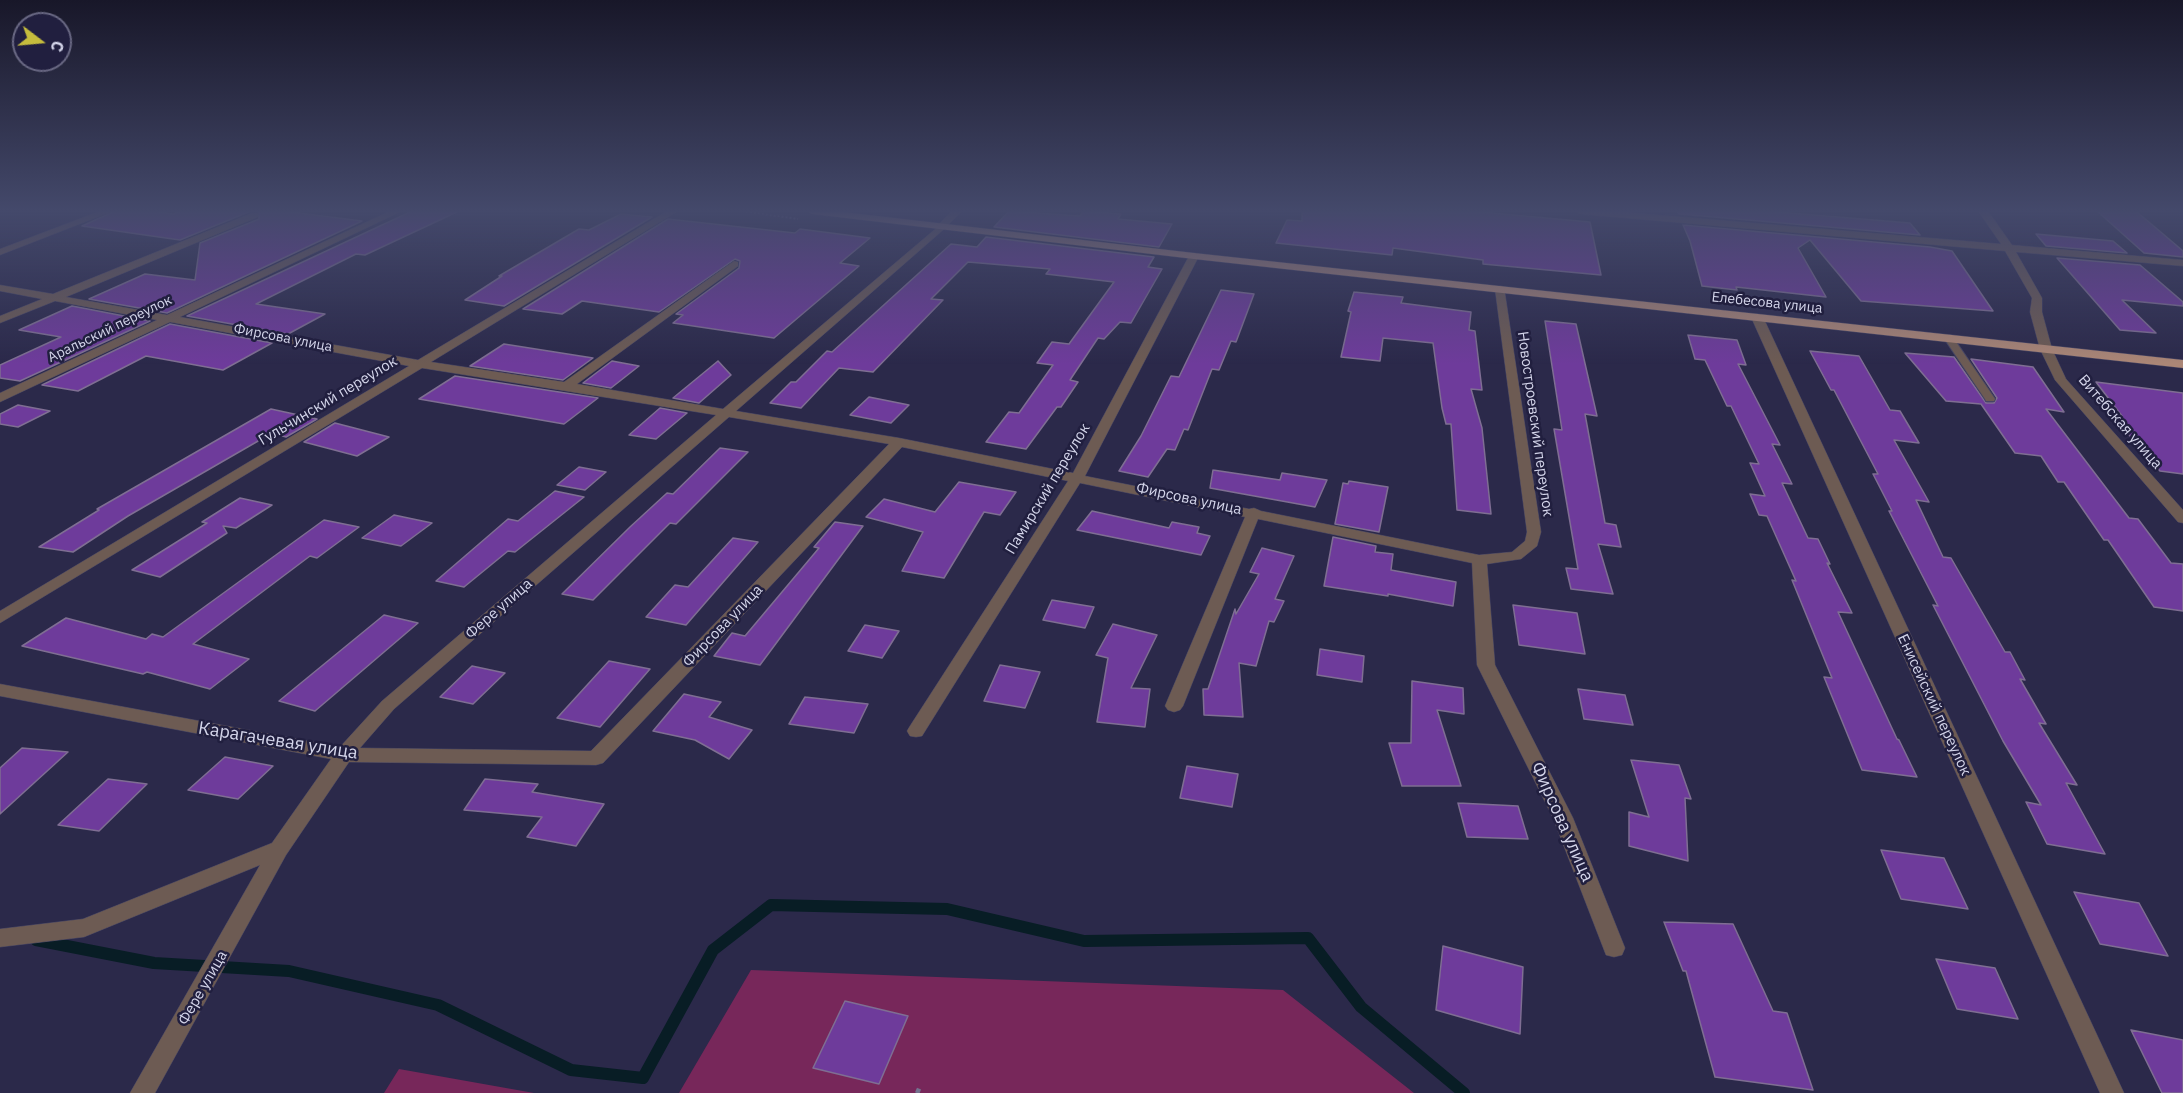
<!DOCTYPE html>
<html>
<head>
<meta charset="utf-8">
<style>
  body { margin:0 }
  #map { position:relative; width:2183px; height:1093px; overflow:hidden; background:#2b294a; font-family:"IBM Plex Sans",sans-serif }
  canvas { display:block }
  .north { position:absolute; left:12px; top:12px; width:60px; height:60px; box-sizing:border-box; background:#211f3f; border:2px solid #696883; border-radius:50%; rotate:106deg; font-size:16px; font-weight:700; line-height:24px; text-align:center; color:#d4d5ea }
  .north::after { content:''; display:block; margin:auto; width:21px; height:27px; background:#c5bc3d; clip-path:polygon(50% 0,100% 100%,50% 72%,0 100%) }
</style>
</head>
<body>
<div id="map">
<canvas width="2183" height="1093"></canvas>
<div class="north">С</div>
</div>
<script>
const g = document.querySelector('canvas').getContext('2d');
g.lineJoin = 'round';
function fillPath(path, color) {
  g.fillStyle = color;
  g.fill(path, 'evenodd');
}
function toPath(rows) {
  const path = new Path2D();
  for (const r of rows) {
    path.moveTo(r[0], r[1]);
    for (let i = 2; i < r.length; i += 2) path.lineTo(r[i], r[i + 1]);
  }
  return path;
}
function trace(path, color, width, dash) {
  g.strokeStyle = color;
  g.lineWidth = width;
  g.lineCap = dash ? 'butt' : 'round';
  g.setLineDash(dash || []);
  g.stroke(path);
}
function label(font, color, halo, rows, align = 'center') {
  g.font = font + ' "IBM Plex Sans",sans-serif';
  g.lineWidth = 5;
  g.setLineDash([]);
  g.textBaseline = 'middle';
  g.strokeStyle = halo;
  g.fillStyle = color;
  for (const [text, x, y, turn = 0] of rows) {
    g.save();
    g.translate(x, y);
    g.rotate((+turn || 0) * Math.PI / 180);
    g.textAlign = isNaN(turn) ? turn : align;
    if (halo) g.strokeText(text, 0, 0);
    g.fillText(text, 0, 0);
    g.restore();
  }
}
const green = toPath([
  [751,970,1283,990,1414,1093,679,1093],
  [399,1069,534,1093,384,1093]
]);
const stream = toPath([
  [36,940,154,963,289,971,438,1005,571,1070,643,1078,713,950,771,905,947,909,1084,941,1308,938,1361,1007,1464,1093]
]);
const building = toPath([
  [115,211,155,211,173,214,181,211,251,211,180,240,82,226,115,211],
  [258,211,284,211,362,221,167,313,89,299,145,274,195,280,200,243,259,219,258,211],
  [412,211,459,211,365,255,356,254,256,304,325,314,288,334,187,316,412,211],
  [1009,211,1080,216,1083,211,1121,214,1118,219,1172,224,1159,247,994,227,1009,211],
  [1302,211,1471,211,1590,222,1601,275,1483,264,1483,260,1393,248,1392,255,1276,243,1287,220,1302,221,1302,211],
  [1677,211,1767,211,1910,223,1920,235,1679,214,1677,211],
  [2097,211,2136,211,2183,251,2183,257,2144,253,2097,211],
  [621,214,652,217,504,306,465,300,502,276,499,276,579,229,589,230,621,214],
  [668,219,795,233,800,229,870,238,840,263,859,266,774,338,673,323,683,315,676,314,739,268,740,261,735,259,659,312,582,301,562,314,523,309,668,219],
  [1683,225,1930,247,1952,251,1993,311,1861,301,1810,240,1798,248,1826,297,1736,287,1737,290,1702,286,1690,241,1683,225],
  [2036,234,2113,241,2127,253,2046,246,2036,234],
  [986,237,1154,257,1148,267,1162,269,1131,323,1120,322,1104,339,1098,338,1070,380,1078,382,1061,407,1057,407,1026,449,986,442,1009,412,1019,413,1053,365,1037,363,1052,342,1069,344,1114,282,1046,274,1050,269,968,262,931,299,943,300,873,372,839,368,801,408,770,403,791,382,796,382,827,351,832,352,951,244,977,247,986,237],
  [2057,258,2140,265,2183,302,2183,306,2122,300,2156,333,2120,330,2057,258],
  [1221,290,1254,294,1236,342,1231,341,1219,370,1212,369,1188,430,1184,429,1175,450,1167,449,1148,477,1119,471,1141,436,1171,376,1179,377,1221,290],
  [1354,292,1403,297,1401,303,1471,312,1469,330,1475,331,1482,390,1471,389,1482,428,1491,514,1457,510,1451,424,1446,424,1442,408,1433,343,1383,338,1380,361,1341,357,1351,312,1348,311,1354,292],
  [72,306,150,321,20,381,0,378,0,365,61,337,19,330,72,306],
  [1545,321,1576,324,1597,416,1585,414,1605,523,1616,525,1621,547,1598,544,1613,594,1571,589,1566,568,1578,569,1554,429,1562,430,1545,321],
  [170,324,272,343,223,370,146,356,78,391,42,385,170,324],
  [1688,335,1737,340,1746,365,1738,364,1780,445,1772,444,1792,484,1782,483,1808,538,1818,539,1830,564,1827,563,1852,613,1838,612,1897,739,1899,740,1917,777,1862,770,1824,677,1832,678,1792,580,1796,581,1767,516,1759,515,1750,494,1765,496,1750,463,1759,464,1731,406,1727,406,1705,360,1695,359,1688,335],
  [504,344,593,358,563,380,470,366,504,344],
  [1810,351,1859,356,1890,410,1900,411,1919,443,1894,440,1929,502,1916,500,1943,557,1951,558,2005,652,2010,652,2025,680,2020,679,2046,724,2039,723,2077,785,2066,783,2105,854,2047,844,2026,802,2041,805,2003,741,1933,605,1938,606,1889,511,1892,511,1873,474,1878,474,1834,390,1831,390,1810,351],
  [1905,353,1954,357,1986,403,1994,403,1997,398,1971,359,2033,367,2064,412,2046,409,2129,518,2138,519,2171,563,2183,564,2183,611,2154,607,2108,540,2104,540,2064,482,2058,482,2041,456,2015,453,1981,404,1946,401,1905,353],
  [612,361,639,366,611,388,583,383,612,361],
  [718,361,731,375,699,403,673,398,718,361],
  [455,376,598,398,564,424,419,399,455,376],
  [2096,382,2183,393,2183,474,2160,471,2112,415,2122,416,2096,382],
  [869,397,909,405,891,423,850,415,869,397],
  [18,405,50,411,18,427,0,424,0,414,18,405],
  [660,408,687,413,656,439,629,435,660,408],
  [271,409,317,419,286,437,272,433,128,516,73,552,39,547,99,510,97,509,271,409],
  [335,423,389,437,357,456,304,442,335,423],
  [720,448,748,452,676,524,670,523,593,600,562,594,630,527,667,493,673,494,720,448],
  [579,467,606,472,585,490,557,485,579,467],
  [1213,470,1280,480,1282,473,1327,480,1315,507,1210,488,1213,470],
  [1349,481,1388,487,1379,532,1335,524,1343,483,1348,484,1349,481],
  [959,482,1016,492,1000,515,984,512,944,578,902,571,923,532,866,517,884,499,935,512,959,482],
  [555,491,584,497,515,552,508,551,464,587,436,581,508,519,518,521,555,491],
  [240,498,272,505,236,528,223,526,227,533,160,577,132,570,207,523,202,522,240,498],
  [1092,511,1169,528,1172,522,1199,527,1197,533,1210,536,1201,555,1077,530,1092,511],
  [394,515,432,523,401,546,362,538,394,515],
  [324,520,359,527,317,558,310,556,193,644,249,659,210,689,147,672,143,674,22,646,66,618,146,639,152,634,163,637,324,520],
  [835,522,863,526,760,665,714,656,732,633,745,636,819,548,814,547,835,522],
  [1333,537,1376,546,1375,552,1393,554,1391,570,1456,582,1453,606,1388,594,1388,596,1324,586,1333,537],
  [733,538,758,542,686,625,646,617,675,585,688,587,733,538],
  [1262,548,1294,556,1275,599,1284,601,1274,622,1269,621,1256,666,1239,663,1243,717,1204,715,1203,689,1208,689,1235,609,1236,614,1259,574,1250,572,1262,548],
  [1052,600,1094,607,1085,628,1043,620,1052,600],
  [1513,605,1577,613,1585,654,1519,645,1513,605],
  [384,615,418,623,315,711,279,701,384,615],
  [1113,624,1157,635,1131,688,1150,689,1145,727,1097,722,1108,658,1096,655,1113,624],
  [865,625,899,631,882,658,848,651,865,625],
  [1320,649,1364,656,1362,682,1317,675,1320,649],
  [609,661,650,669,600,727,557,718,609,661],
  [1000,665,1040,672,1025,708,984,701,1000,665],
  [472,666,505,673,473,704,440,697,472,666],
  [1412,681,1463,688,1464,714,1437,710,1461,786,1402,786,1389,743,1411,743,1412,681],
  [1578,689,1625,695,1633,725,1584,719,1578,689],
  [684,694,721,702,709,717,752,730,729,759,695,740,653,731,684,694],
  [805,697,868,704,854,733,789,724,805,697],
  [22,748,68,752,0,814,0,768,22,748],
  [225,757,273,766,238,799,188,790,225,757],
  [1631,760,1679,765,1691,799,1685,798,1688,861,1629,846,1629,812,1649,817,1631,760],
  [1187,766,1238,774,1232,807,1180,798,1187,766],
  [108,779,147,784,99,831,58,825,108,779],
  [485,779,538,784,532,792,604,804,576,846,527,837,542,817,464,810,485,779],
  [1458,803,1518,806,1528,839,1467,837,1458,803],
  [1881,850,1944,858,1968,909,1901,899,1881,850],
  [2074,892,2139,903,2168,956,2100,944,2074,892],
  [1664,922,1733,924,1773,1011,1787,1013,1813,1090,1715,1077,1686,971,1683,971,1664,922],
  [1443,946,1523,967,1520,1034,1436,1010,1443,946],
  [1936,959,1995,968,2018,1019,1957,1009,1936,959],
  [845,1001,908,1016,879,1084,813,1068,845,1001],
  [2131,1030,2183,1040,2183,1093,2162,1093,2131,1030]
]);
const pathFar1 = toPath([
  [742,211,798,219]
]);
const path = toPath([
  [916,1090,923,1093]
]);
const service = toPath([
  [1949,335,1952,336,1995,399,1994,401,1986,401,1985,399,1944,338,1949,335]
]);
const minor = toPath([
  [100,211,113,211,0,255,0,249,100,211],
  [390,211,402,211,180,317,418,360,667,211,678,211,431,362,564,382,734,261,738,262,738,266,577,384,723,409,940,225,943,226,943,230,736,411,899,438,1073,473,1189,256,1194,253,1199,256,1085,476,1249,509,1254,508,1261,511,1479,555,1512,552,1525,541,1527,532,1495,289,1500,286,1504,287,1541,532,1537,546,1521,559,1487,564,1495,665,1573,818,1625,948,1622,955,1614,957,1606,955,1553,818,1477,665,1472,563,1258,519,1183,706,1180,710,1174,712,1168,710,1165,706,1245,517,1080,483,922,736,916,737,910,736,907,731,910,726,1068,481,902,447,603,763,596,765,349,762,286,855,155,1093,130,1093,260,865,84,937,0,947,0,929,83,919,272,843,331,759,0,696,0,684,340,747,382,701,716,415,422,368,0,623,0,611,409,366,170,322,0,402,0,393,157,320,55,301,0,323,0,316,42,299,0,291,0,285,53,294,252,213,258,213,258,217,66,297,167,315,390,211],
  [729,417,889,444,591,751,360,748,394,709,729,417],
  [1575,211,1612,211,2001,244,1978,211,1988,211,2012,245,2183,260,2183,266,2016,252,2042,298,2042,312,2052,349,2066,379,2183,510,2183,523,2178,522,2055,380,2040,349,2030,312,2032,298,2005,251,1580,214,1575,211],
  [1757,314,1763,317,2124,1093,2100,1093,1751,317,1757,314]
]);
const tertiary = toPath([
  [952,211,962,211,943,230,937,230,937,226,952,211]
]);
const primary = toPath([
  [807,211,835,211,1194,253,2183,360,2183,368,1194,259,812,214,807,211]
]);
const farStreetnames = [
  ["Елебесова улица",1767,303,6],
  ["Аральский переулок",110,329,-26],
  ["Фирсова улица",283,338,11]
];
const streetNames = [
  ["Гульчинский переулок",328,401,-31],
  ["Витебская улица",2120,422,49],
  ["Новостроевский переулок",1535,424,82],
  ["Памирский переулок",1048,489,-59],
  ["Фирсова улица",1189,499,12],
  ["Фере улица",499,609,-41],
  ["Фирсова улица",723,626,-46],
  ["Енисейский переулок",1934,705,65],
  ["Фере улица",203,988,-60]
];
const nearStreetnames = [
  ["Карагачевая улица",278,741,9],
  ["Фирсова улица",1562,822,66]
];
fillPath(green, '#77275a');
trace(stream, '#081d25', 12);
fillPath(building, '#6e3b9b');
trace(building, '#7f6e93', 1.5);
trace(service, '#464564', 2);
trace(minor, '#464564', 1);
trace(tertiary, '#464564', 1);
trace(primary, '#464564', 1);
trace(pathFar1, '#73728e', 2, [2, 2]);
trace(path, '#73728e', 5, [4.5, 4.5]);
fillPath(service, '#6d5b53');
fillPath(minor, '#6d5b53');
fillPath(tertiary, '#6d5b53');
fillPath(primary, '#ab8676');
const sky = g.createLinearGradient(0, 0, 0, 364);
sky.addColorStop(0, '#181729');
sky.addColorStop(0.58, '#44496b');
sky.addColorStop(1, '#44496b00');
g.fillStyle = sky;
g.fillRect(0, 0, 2183, 364);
label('14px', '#d4d5ea', '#211f3f', farStreetnames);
label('15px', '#d4d5ea', '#211f3f', streetNames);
label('18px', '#d4d5ea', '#211f3f', nearStreetnames);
</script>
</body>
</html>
